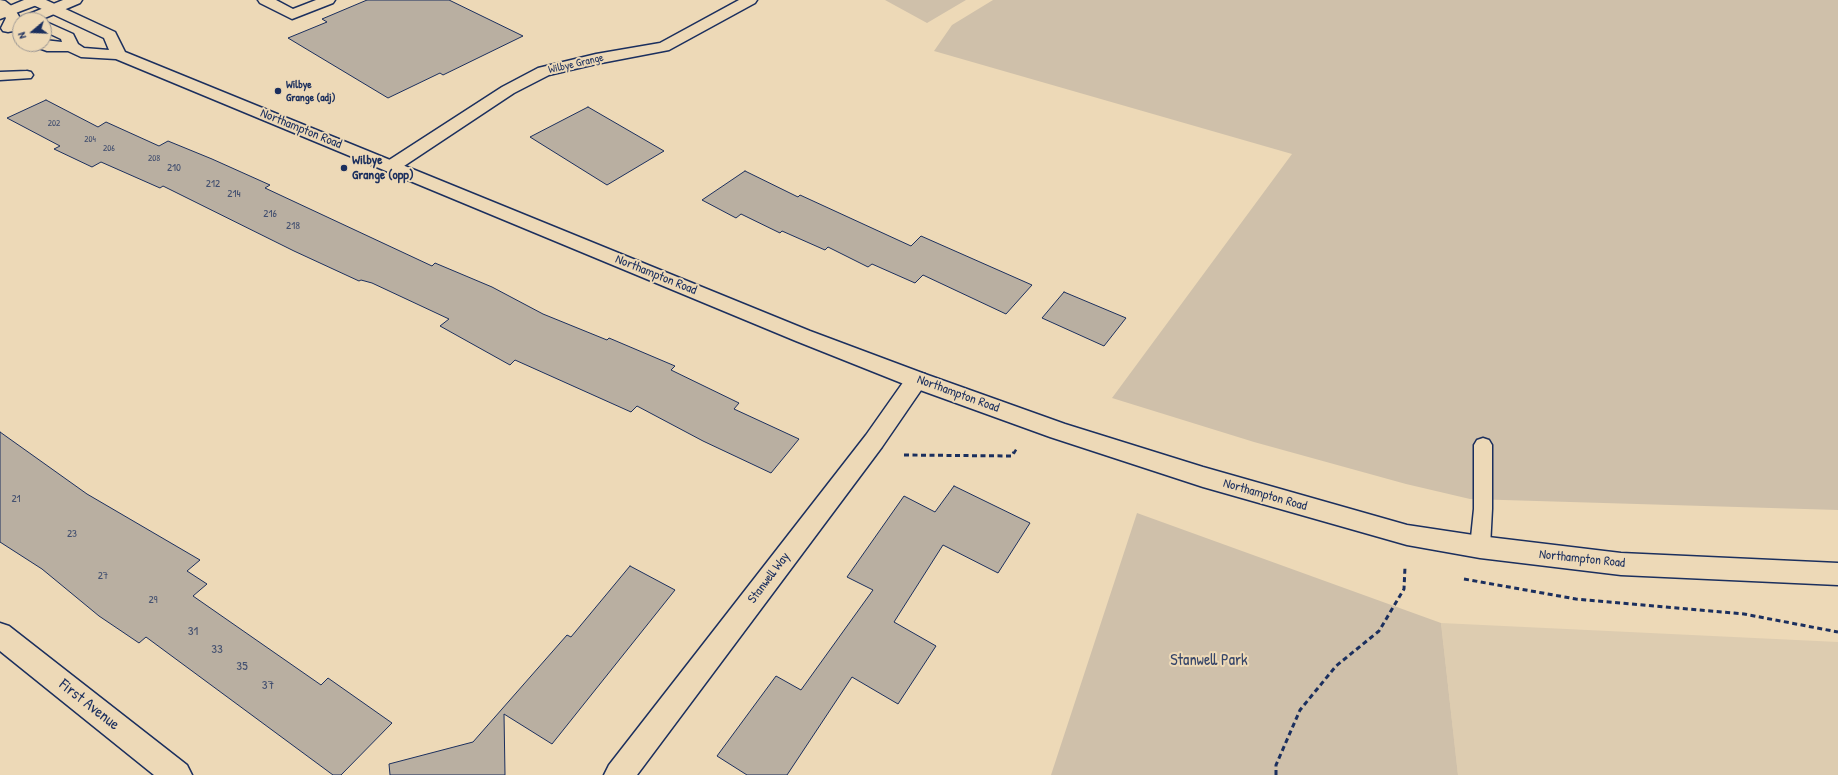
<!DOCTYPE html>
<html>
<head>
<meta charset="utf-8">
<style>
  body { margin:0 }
  #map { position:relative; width:1838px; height:775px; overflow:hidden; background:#edd9b7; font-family:"Patrick Hand",sans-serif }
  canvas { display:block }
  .north { position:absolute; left:12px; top:12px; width:40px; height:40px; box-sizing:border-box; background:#edd9b7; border:1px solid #999593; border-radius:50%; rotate:251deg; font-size:11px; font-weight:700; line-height:16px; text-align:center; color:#1b2f5e }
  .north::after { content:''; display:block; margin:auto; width:14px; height:18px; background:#1b2f5e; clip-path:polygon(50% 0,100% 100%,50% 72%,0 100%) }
</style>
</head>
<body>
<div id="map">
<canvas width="1838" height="775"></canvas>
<div class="north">N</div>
</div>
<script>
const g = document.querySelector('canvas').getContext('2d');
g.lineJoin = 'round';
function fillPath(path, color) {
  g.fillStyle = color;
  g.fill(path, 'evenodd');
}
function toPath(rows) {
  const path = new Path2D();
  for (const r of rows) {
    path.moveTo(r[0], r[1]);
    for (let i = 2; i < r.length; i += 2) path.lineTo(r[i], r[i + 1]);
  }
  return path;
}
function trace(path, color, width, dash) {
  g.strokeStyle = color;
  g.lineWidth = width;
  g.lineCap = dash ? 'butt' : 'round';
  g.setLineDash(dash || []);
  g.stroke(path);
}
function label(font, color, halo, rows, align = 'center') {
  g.font = font + ' "Patrick Hand",sans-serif';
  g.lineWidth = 4;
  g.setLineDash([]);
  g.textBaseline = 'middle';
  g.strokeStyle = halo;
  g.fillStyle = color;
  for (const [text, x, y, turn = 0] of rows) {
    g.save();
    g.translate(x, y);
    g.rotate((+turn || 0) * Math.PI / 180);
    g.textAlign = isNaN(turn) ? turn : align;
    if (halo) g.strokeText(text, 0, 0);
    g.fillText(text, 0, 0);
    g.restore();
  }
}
const built = toPath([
  [1441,623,1838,642,1838,775,1458,775]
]);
const green = toPath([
  [885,0,966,0,927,23],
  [993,0,1838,0,1838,510,1470,499,1406,484,1254,442,1112,398,1292,154,934,51,952,25],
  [1137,513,1441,623,1458,775,1051,775]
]);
const building = toPath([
  [367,0,449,0,523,36,443,75,440,73,388,98,288,38,327,22,322,19,367,0],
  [46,100,98,127,106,122,159,146,168,141,212,159,270,185,265,188,432,266,435,263,492,287,543,314,607,340,609,338,675,366,671,370,739,403,734,409,799,439,771,473,703,441,637,406,631,412,515,360,510,365,440,326,449,319,372,283,361,280,359,281,294,251,163,186,160,188,101,162,92,167,54,149,60,146,7,118,46,100],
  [588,107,664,151,607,185,530,137,588,107],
  [745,171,798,197,800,195,911,246,921,236,1032,285,1006,314,923,275,915,283,872,264,868,267,828,247,825,250,782,231,780,233,741,214,736,218,702,200,745,171],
  [1064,292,1126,318,1104,346,1042,318,1064,292],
  [0,432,87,494,200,560,187,571,207,584,193,596,321,685,328,678,392,723,341,775,333,775,146,637,139,643,99,616,42,569,0,542,0,432],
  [954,486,1030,523,998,573,943,545,894,622,936,646,898,704,852,677,787,775,747,775,717,756,776,676,801,690,873,590,847,577,904,496,935,512,954,486],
  [630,566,675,590,552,744,504,714,505,775,390,775,389,764,473,742,567,635,571,637,630,566]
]);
const pathFar1 = toPath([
  [1014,453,1017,448]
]);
const path = toPath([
  [904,455,1012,456,1014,452],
  [1464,579,1576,599,1744,614,1838,632],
  [1276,775,1276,765,1300,710,1336,666,1379,631,1404,589,1405,567]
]);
const service = toPath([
  [27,71,31,72,33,75,31,78,0,80,0,72,27,71],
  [1483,438,1489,440,1492,445,1492,509,1490,547,1487,553,1480,555,1473,553,1470,547,1474,509,1474,445,1477,440,1483,438]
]);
const minor = toPath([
  [258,0,276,0,293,9,316,0,335,0,333,3,292,19,260,3,258,0],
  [739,0,757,0,755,3,669,50,596,64,549,75,514,93,398,170,392,171,386,170,383,166,386,162,502,87,538,68,596,54,660,43,739,0],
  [917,372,925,374,928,380,882,447,637,775,604,775,609,765,866,435,909,374,917,372],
  [0,623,9,626,187,765,192,775,154,775,0,651,0,623]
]);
const tertiary = toPath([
  [24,0,44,0,42,3,0,19,0,10,24,0],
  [63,0,82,0,80,3,40,20,20,20,22,17,63,0]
]);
const primary = toPath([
  [0,0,5,1,14,8,20,18,13,31,8,32,3,31,1,28,6,18,0,11,0,0],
  [27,0,46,0,115,32,125,52,810,331,925,374,1065,424,1203,467,1407,525,1480,536,1621,553,1838,563,1838,585,1621,575,1480,558,1407,545,1203,487,1050,437,909,386,796,341,116,59,81,57,68,51,47,51,36,47,33,44,44,44,44,40,62,42,61,39,44,31,44,21,73,34,78,44,84,48,109,50,104,38,29,3,27,0]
]);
const markers = [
  [278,91,4,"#1b2f5e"],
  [344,168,4,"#1b2f5e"]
];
const farNumbernames = [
  ["202",54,124],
  ["204",90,140],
  ["206",109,149],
  ["208",154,159]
];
const farStreetnames = [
  ["Wilbye Grange",576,64,-13]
];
const farPoinames = [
  ["Wilbye",286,85],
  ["Grange (adj)",286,98]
];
const numberNames = [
  ["210",174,168],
  ["212",213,184],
  ["214",234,194],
  ["216",270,214],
  ["218",293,226],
  ["21",16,499],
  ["23",72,534],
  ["27",103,576],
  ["29",153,600]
];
const streetNames = [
  ["Northampton Road",301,129,22],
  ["Northampton Road",656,275,22],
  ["Northampton Road",958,394,20],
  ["Northampton Road",1265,495,16],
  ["Northampton Road",1582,559,6],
  ["Stanwell Way",769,578,-53]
];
const poiNames = [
  ["Wilbye",352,161],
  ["Grange (opp)",352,176]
];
const nearNumbernames = [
  ["31",193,632],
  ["33",217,650],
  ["35",242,667],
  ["37",268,686]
];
const nearParknames = [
  ["Stanwell Park",1209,661]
];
const nearStreetnames = [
  ["First Avenue",89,705,38]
];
fillPath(built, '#ddccb0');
fillPath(green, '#cfc0aa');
fillPath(building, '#b9afa1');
trace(building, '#1b2f5e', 1);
trace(service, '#1b2f5e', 3);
trace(minor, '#1b2f5e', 3);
trace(tertiary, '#1b2f5e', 3);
trace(primary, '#1b2f5e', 3);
trace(pathFar1, '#1b2f5e', 2.5, [4, 3]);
trace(path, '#1b2f5e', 3, [5, 3.5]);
fillPath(service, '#edd9b7');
fillPath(minor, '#edd9b7');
fillPath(tertiary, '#edd9b7');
fillPath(primary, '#edd9b7');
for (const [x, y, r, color] of markers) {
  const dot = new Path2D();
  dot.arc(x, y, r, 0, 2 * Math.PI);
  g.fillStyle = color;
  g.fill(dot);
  trace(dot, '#edd9b7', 1.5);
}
label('9px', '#424f6f', null, farNumbernames);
label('11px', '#1b2f5e', '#edd9b7', farStreetnames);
label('bold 11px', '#1b2f5e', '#edd9b7', farPoinames, 'left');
label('11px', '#424f6f', null, numberNames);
label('13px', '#1b2f5e', '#edd9b7', streetNames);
label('bold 13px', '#1b2f5e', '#edd9b7', poiNames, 'left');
label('13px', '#424f6f', null, nearNumbernames);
label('16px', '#364569', '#edd9b7', nearParknames);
label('16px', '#1b2f5e', '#edd9b7', nearStreetnames);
</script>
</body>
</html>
